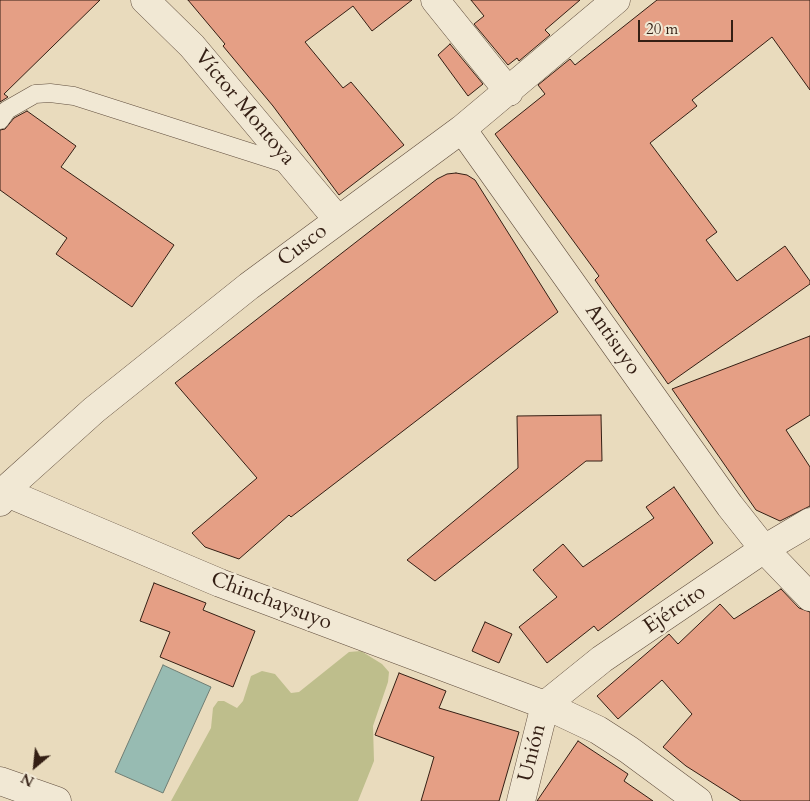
<!DOCTYPE html>
<html>
<head>
<meta charset="utf-8">
<style>
  body { margin:0 }
  #map { position:relative; width:810px; height:801px; overflow:hidden; background:#e9dbbd; font-family:Cardo,serif }
  canvas { display:block }
  .north { position:absolute; left:10px; top:741px; width:50px; height:50px; -webkit-text-stroke:4px #f1e8d4; paint-order:stroke; rotate:208deg; font-size:14px; font-weight:700; line-height:20px; text-align:center; color:#341f14 }
  .north::after { content:''; display:block; margin:auto; width:18px; height:22px; background:#341f14; clip-path:polygon(50% 0,100% 100%,50% 72%,0 100%) }
  .scale { position:absolute; left:638px; top:20px; width:95px; height:22px; box-sizing:border-box; border:2px solid #341f14; border-top:0; padding-left:6px; font-size:15px; line-height:18px; white-space:nowrap; color:#341f14; -webkit-text-stroke:4px #f1e8d4; paint-order:stroke }
</style>
</head>
<body>
<div id="map">
<canvas width="810" height="801"></canvas>
<div class="north">N</div>
<div class="scale">20 m</div>
</div>
<script>
const g = document.querySelector('canvas').getContext('2d');
g.lineJoin = 'round';
function fillPath(path, color) {
  g.fillStyle = color;
  g.fill(path, 'evenodd');
}
function toPath(rows) {
  const path = new Path2D();
  for (const r of rows) {
    path.moveTo(r[0], r[1]);
    for (let i = 2; i < r.length; i += 2) path.lineTo(r[i], r[i + 1]);
  }
  return path;
}
function trace(path, color, width, dash) {
  g.strokeStyle = color;
  g.lineWidth = width;
  g.lineCap = dash ? 'butt' : 'round';
  g.setLineDash(dash || []);
  g.stroke(path);
}
function label(font, color, halo, rows, align = 'center') {
  g.font = font + ' Cardo,serif';
  g.lineWidth = 5;
  g.setLineDash([]);
  g.textBaseline = 'middle';
  g.strokeStyle = halo;
  g.fillStyle = color;
  for (const [text, x, y, turn = 0] of rows) {
    g.save();
    g.translate(x, y);
    g.rotate((+turn || 0) * Math.PI / 180);
    g.textAlign = isNaN(turn) ? turn : align;
    if (halo) g.strokeText(text, 0, 0);
    g.fillText(text, 0, 0);
    g.restore();
  }
}
const green = toPath([
  [361,651,382,664,389,672,388,682,373,726,374,761,358,801,171,801,211,728,213,708,218,701,224,701,237,708,243,701,251,676,262,671,275,674,291,693,299,692,349,652]
]);
const water = toPath([
  [163,665,211,687,163,793,115,772,163,665]
]);
const building = toPath([
  [0,0,100,0,4,94,8,97,0,102,0,0],
  [188,0,412,0,372,31,353,6,305,42,343,88,351,82,404,145,339,195,273,106,223,46,225,44,188,0],
  [471,0,580,0,545,30,550,35,519,61,517,58,508,65,474,24,484,16,471,0],
  [657,0,810,0,810,90,772,37,692,100,697,106,650,143,717,232,706,240,737,281,785,246,810,281,810,284,668,384,595,280,599,276,495,134,545,94,538,85,570,59,575,65,657,0],
  [450,44,483,84,468,96,438,55,450,44],
  [27,111,76,146,61,167,174,245,132,307,56,254,67,238,0,190,0,130,5,129,14,118,27,111],
  [456,173,467,175,475,180,558,312,291,517,289,515,239,559,205,547,192,533,257,478,175,383,437,179,447,174,456,173],
  [810,336,810,415,786,430,810,467,810,506,780,521,756,510,672,389,810,336],
  [601,415,602,461,586,461,435,581,407,560,518,468,517,416,601,415],
  [674,487,713,543,598,631,594,626,547,663,519,627,557,597,533,570,563,544,583,567,654,518,646,507,674,487],
  [154,583,206,603,203,610,255,631,233,687,160,657,170,632,140,621,154,583],
  [781,589,799,608,810,612,810,801,741,801,686,766,663,747,692,714,662,680,618,719,597,696,669,634,678,644,720,604,734,619,781,589],
  [485,622,512,634,499,663,472,651,485,622],
  [399,673,446,691,439,708,519,732,499,801,421,801,434,757,375,735,399,673],
  [578,741,628,774,624,781,653,801,537,801,578,741]
]);
const service = toPath([
  [0,120,7,110,35,94,50,93,74,96,290,165]
]);
const minor = toPath([
  [145,0,192,46,338,220],
  [435,0,509,92],
  [462,129,730,506,764,549,810,597],
  [0,490,220,583,545,705,598,730,629,750,698,801],
  [0,502,4,491,94,410,249,286,462,129,616,0],
  [545,705,602,659,764,549,810,522],
  [0,781,57,801],
  [521,801,545,705]
]);
const streetNames = [
  ["Víctor Montoya",244,108,50],
  ["Cusco",303,246,-37],
  ["Antisuyo",612,340,55],
  ["Chinchaysuyo",271,602,21],
  ["Ejército",675,610,-34],
  ["Unión",533,753,-76]
];
fillPath(green, '#bebe8c');
fillPath(water, '#97bbb2');
trace(water, '#6f7d73', 1);
fillPath(building, '#e59f85');
trace(building, '#341f14', 1);
trace(service, '#614e3e', 19);
trace(minor, '#614e3e', 29);
trace(service, '#f1e8d4', 18);
trace(minor, '#f1e8d4', 28);
label('21px', '#341f14', '#f1e8d4', streetNames);
</script>
</body>
</html>
